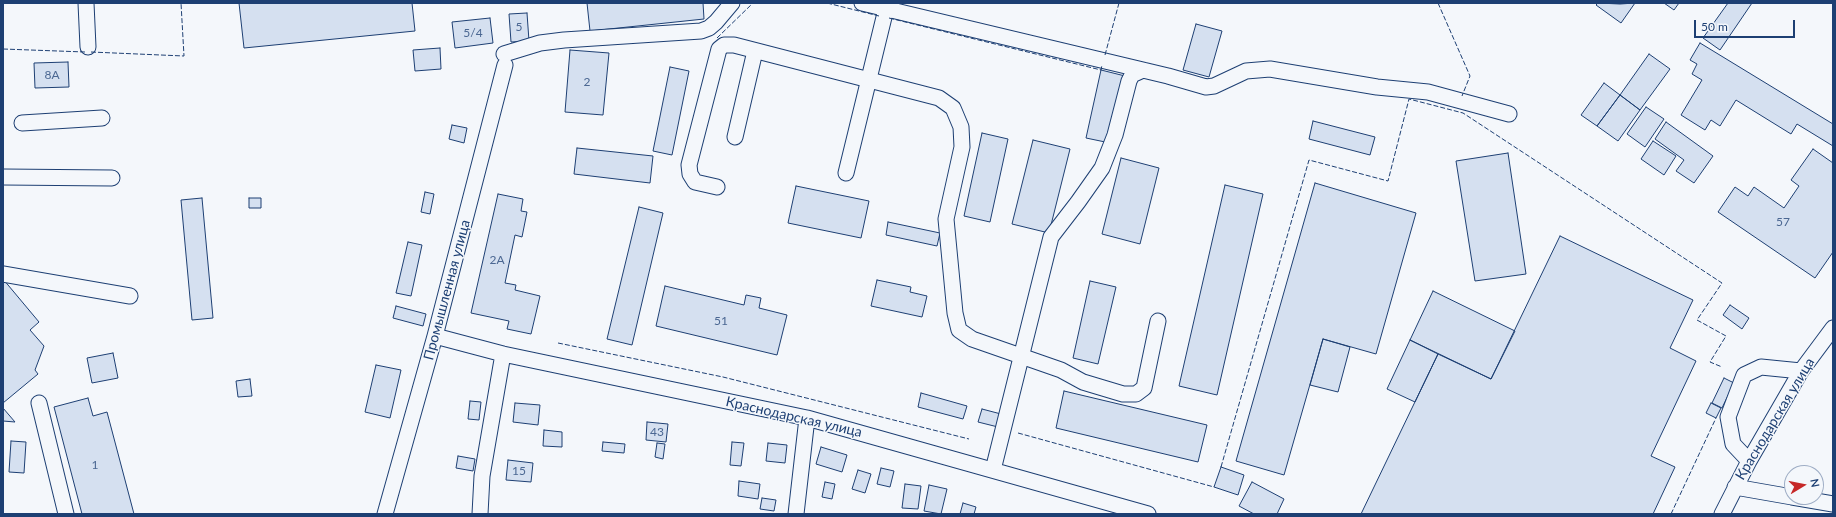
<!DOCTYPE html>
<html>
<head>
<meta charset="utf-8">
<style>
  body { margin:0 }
  #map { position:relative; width:1836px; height:517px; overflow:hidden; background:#f4f7fb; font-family:Lato,sans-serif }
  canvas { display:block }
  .frame { position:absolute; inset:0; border:4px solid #1d3f73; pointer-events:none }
  .north { position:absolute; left:1784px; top:465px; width:40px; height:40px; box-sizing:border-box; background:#f4f7fb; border:1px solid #9eadc5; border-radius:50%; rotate:80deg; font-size:11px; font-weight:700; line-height:16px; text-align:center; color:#1d3f73 }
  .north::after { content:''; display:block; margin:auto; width:14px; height:18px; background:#c62828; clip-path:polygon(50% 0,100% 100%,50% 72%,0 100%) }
  .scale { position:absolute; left:1694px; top:20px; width:101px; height:18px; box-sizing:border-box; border:2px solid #1d3f73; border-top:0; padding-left:5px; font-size:12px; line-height:14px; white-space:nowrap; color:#1d3f73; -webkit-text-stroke:3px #f4f7fb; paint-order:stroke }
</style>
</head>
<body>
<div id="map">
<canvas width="1836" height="517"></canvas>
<div class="frame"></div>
<div class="north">N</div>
<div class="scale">50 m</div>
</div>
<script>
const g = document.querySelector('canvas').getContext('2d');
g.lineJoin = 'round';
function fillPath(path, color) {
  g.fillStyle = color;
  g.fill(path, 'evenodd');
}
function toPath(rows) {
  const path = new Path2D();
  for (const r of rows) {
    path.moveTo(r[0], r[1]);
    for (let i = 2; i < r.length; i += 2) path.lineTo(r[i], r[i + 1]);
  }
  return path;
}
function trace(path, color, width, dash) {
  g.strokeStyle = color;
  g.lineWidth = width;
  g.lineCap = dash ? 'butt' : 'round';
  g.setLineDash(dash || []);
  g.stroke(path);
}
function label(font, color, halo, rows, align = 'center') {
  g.font = font + ' Lato,sans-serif';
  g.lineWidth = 3;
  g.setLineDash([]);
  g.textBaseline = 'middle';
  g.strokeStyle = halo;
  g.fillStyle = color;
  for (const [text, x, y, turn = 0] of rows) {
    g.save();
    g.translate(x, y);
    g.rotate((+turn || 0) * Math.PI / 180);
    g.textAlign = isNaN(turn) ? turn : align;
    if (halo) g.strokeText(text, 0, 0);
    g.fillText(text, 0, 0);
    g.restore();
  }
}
const building = toPath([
  [239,3,412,3,415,31,244,48,239,3],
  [587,3,703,3,704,19,590,31,587,3],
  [1598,3,1620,4,1635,3,1621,23,1596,5,1598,3],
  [1664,3,1679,3,1674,10,1664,3],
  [1728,3,1752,3,1720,50,1703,38,1728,3],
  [527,13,529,41,511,42,509,14,527,13],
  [490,18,493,43,455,48,452,22,490,18],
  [1196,24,1222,31,1209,77,1183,70,1196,24],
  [1700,43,1833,124,1833,146,1797,124,1791,134,1736,100,1720,126,1711,120,1705,130,1681,115,1702,80,1692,74,1697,64,1690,60,1700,43],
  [440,48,441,69,415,71,413,50,440,48],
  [570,50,609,53,603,115,565,112,570,50],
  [1649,54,1670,69,1640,110,1620,95,1649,54],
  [68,62,69,87,35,88,34,63,68,62],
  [670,67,689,71,672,155,653,151,670,67],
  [1101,70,1125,76,1110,143,1086,138,1101,70],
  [1604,83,1620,95,1597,126,1581,115,1604,83],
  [1620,95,1640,110,1618,141,1597,126,1620,95],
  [1646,107,1664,119,1645,147,1627,134,1646,107],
  [1313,121,1375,137,1370,155,1309,139,1313,121],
  [1666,122,1713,156,1694,183,1676,171,1684,160,1655,139,1666,122],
  [452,125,467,128,464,143,449,139,452,125],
  [982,133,1008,139,990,222,964,216,982,133],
  [1033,140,1070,149,1049,233,1012,224,1033,140],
  [1653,141,1676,156,1664,175,1641,159,1653,141],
  [577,148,653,156,650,183,574,174,577,148],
  [1813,149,1833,163,1833,252,1815,278,1718,212,1735,187,1748,196,1754,187,1784,208,1799,186,1791,180,1813,149],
  [1508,153,1526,274,1475,281,1456,161,1508,153],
  [1121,158,1159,168,1140,244,1102,234,1121,158],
  [1315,183,1416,213,1376,354,1323,339,1284,475,1236,461,1315,183],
  [1225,185,1263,194,1217,395,1179,386,1225,185],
  [796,186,869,201,861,238,788,223,796,186],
  [425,192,434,194,430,214,421,212,425,192],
  [498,194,523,199,521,211,527,212,522,237,515,235,505,283,516,285,515,290,540,296,531,334,507,329,509,321,471,313,498,194],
  [202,198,213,318,192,320,181,200,202,198],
  [249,198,261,198,261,208,249,208,249,198],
  [639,207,663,213,632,345,607,339,639,207],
  [888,222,940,233,937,246,886,235,888,222],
  [1560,236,1693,300,1670,348,1696,361,1651,456,1675,467,1653,514,1361,514,1438,354,1491,379,1560,236],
  [408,242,422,245,411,296,396,293,408,242],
  [3,279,39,322,30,330,44,346,35,370,38,374,3,403,3,279],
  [877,280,911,287,910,292,927,296,922,317,871,306,877,280],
  [1090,281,1116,287,1098,364,1073,358,1090,281],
  [665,286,744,305,746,295,761,298,759,308,787,315,777,355,656,326,665,286],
  [1433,291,1515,331,1491,379,1410,340,1433,291],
  [1730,305,1749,318,1742,329,1723,315,1730,305],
  [396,306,426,314,423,326,393,318,396,306],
  [1323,339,1350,347,1338,392,1310,385,1323,339],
  [1410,340,1438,354,1415,402,1387,389,1410,340],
  [113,353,118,378,92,383,87,358,113,353],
  [376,365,401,370,390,418,365,412,376,365],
  [1724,378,1734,383,1722,408,1712,403,1724,378],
  [250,379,252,396,238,397,236,381,250,379],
  [1064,391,1207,425,1198,462,1056,428,1064,391],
  [921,393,967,406,963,419,918,407,921,393],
  [88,398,93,416,107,412,134,514,82,514,54,407,88,398],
  [470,401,481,402,479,420,468,419,470,401],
  [515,403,540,405,538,425,513,422,515,403],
  [1711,403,1721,408,1716,418,1706,413,1711,403],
  [3,408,15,422,3,421,3,408],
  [982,409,1001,414,998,427,978,422,982,409],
  [647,422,668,424,666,442,646,440,647,422],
  [544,430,562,432,562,447,543,446,544,430],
  [11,441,26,442,24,473,9,472,11,441],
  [603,442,625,444,624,453,602,451,603,442],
  [732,442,744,443,741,466,730,465,732,442],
  [657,443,665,444,663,459,655,457,657,443],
  [768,443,787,445,785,463,766,461,768,443],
  [821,447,847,455,842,472,816,464,821,447],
  [458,456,475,459,473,471,456,468,458,456],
  [508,460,533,463,531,482,506,480,508,460],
  [1221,467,1244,475,1238,495,1214,487,1221,467],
  [881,468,894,471,890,487,877,484,881,468],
  [858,470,871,474,865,493,852,489,858,470],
  [739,481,760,484,758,499,738,496,739,481],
  [825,482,835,484,832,499,822,497,825,482],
  [1252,482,1284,499,1277,514,1254,514,1239,506,1252,482],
  [905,484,921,486,918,509,902,508,905,484],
  [929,485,947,489,941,514,924,511,929,485],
  [762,498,776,500,774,511,760,509,762,498],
  [963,503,976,507,974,514,960,514,963,503]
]);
const minor = toPath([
  [86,3,88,47],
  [862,3,1168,76,1206,87,1214,86,1246,71,1270,69,1377,87,1428,92,1509,114],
  [504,54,540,43,564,40,701,31,709,28,716,22,732,3],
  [22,123,102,118],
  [735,137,755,51],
  [846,173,886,9],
  [3,177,112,178],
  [717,187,695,182,690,174,689,165,719,49,724,45,734,45,939,98,953,108,961,127,962,147,946,219,955,313,959,330,972,339,1061,370,1083,382,1123,394,1136,394,1144,388,1158,321],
  [3,274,130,296],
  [435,336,503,354,807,418,1148,514],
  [39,403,66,514],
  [1749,461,1733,444,1728,417,1744,375,1761,367,1801,371],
  [993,470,1051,237,1078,202,1102,168,1115,135,1129,81,1132,75,1143,70],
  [1735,487,1792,497],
  [1792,497,1833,504],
  [385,514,435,336,505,65],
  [480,514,482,476,503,354],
  [796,514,807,418],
  [1722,514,1749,461,1801,371,1833,328]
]);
const fence = toPath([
  [827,3,879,16],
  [1438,3,1470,76,1462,96],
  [889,18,1101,70,1102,65],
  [717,38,753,3],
  [3,49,85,52],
  [91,52,184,56,181,3],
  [1105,55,1119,3],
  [558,343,723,377,969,439],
  [1018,433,1214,487],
  [1221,467,1309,160,1388,181,1409,99,1463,113,1722,283,1697,320,1726,336,1710,362,1722,367],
  [1671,514,1716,418]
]);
const numberNames = [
  ["5",519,27],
  ["5/4",473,33],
  ["8А",52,75],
  ["2",587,82],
  ["57",1783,222],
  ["2А",497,260],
  ["51",721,321],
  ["43",657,432],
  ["1",95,465],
  ["15",519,471]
];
const streetNames = [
  ["Промышленная улица",447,290,-75],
  ["Краснодарская улица",794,417,13],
  ["Краснодарская улица",1775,419,-59]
];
fillPath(building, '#d5e0f0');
trace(building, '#1d3f73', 1);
trace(minor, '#1d3f73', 17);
trace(minor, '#f4f7fb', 15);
trace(fence, '#1d3f73', 1, [5, 2]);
label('12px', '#4b6792', null, numberNames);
label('14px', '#1d3f73', '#f4f7fb', streetNames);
</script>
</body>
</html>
